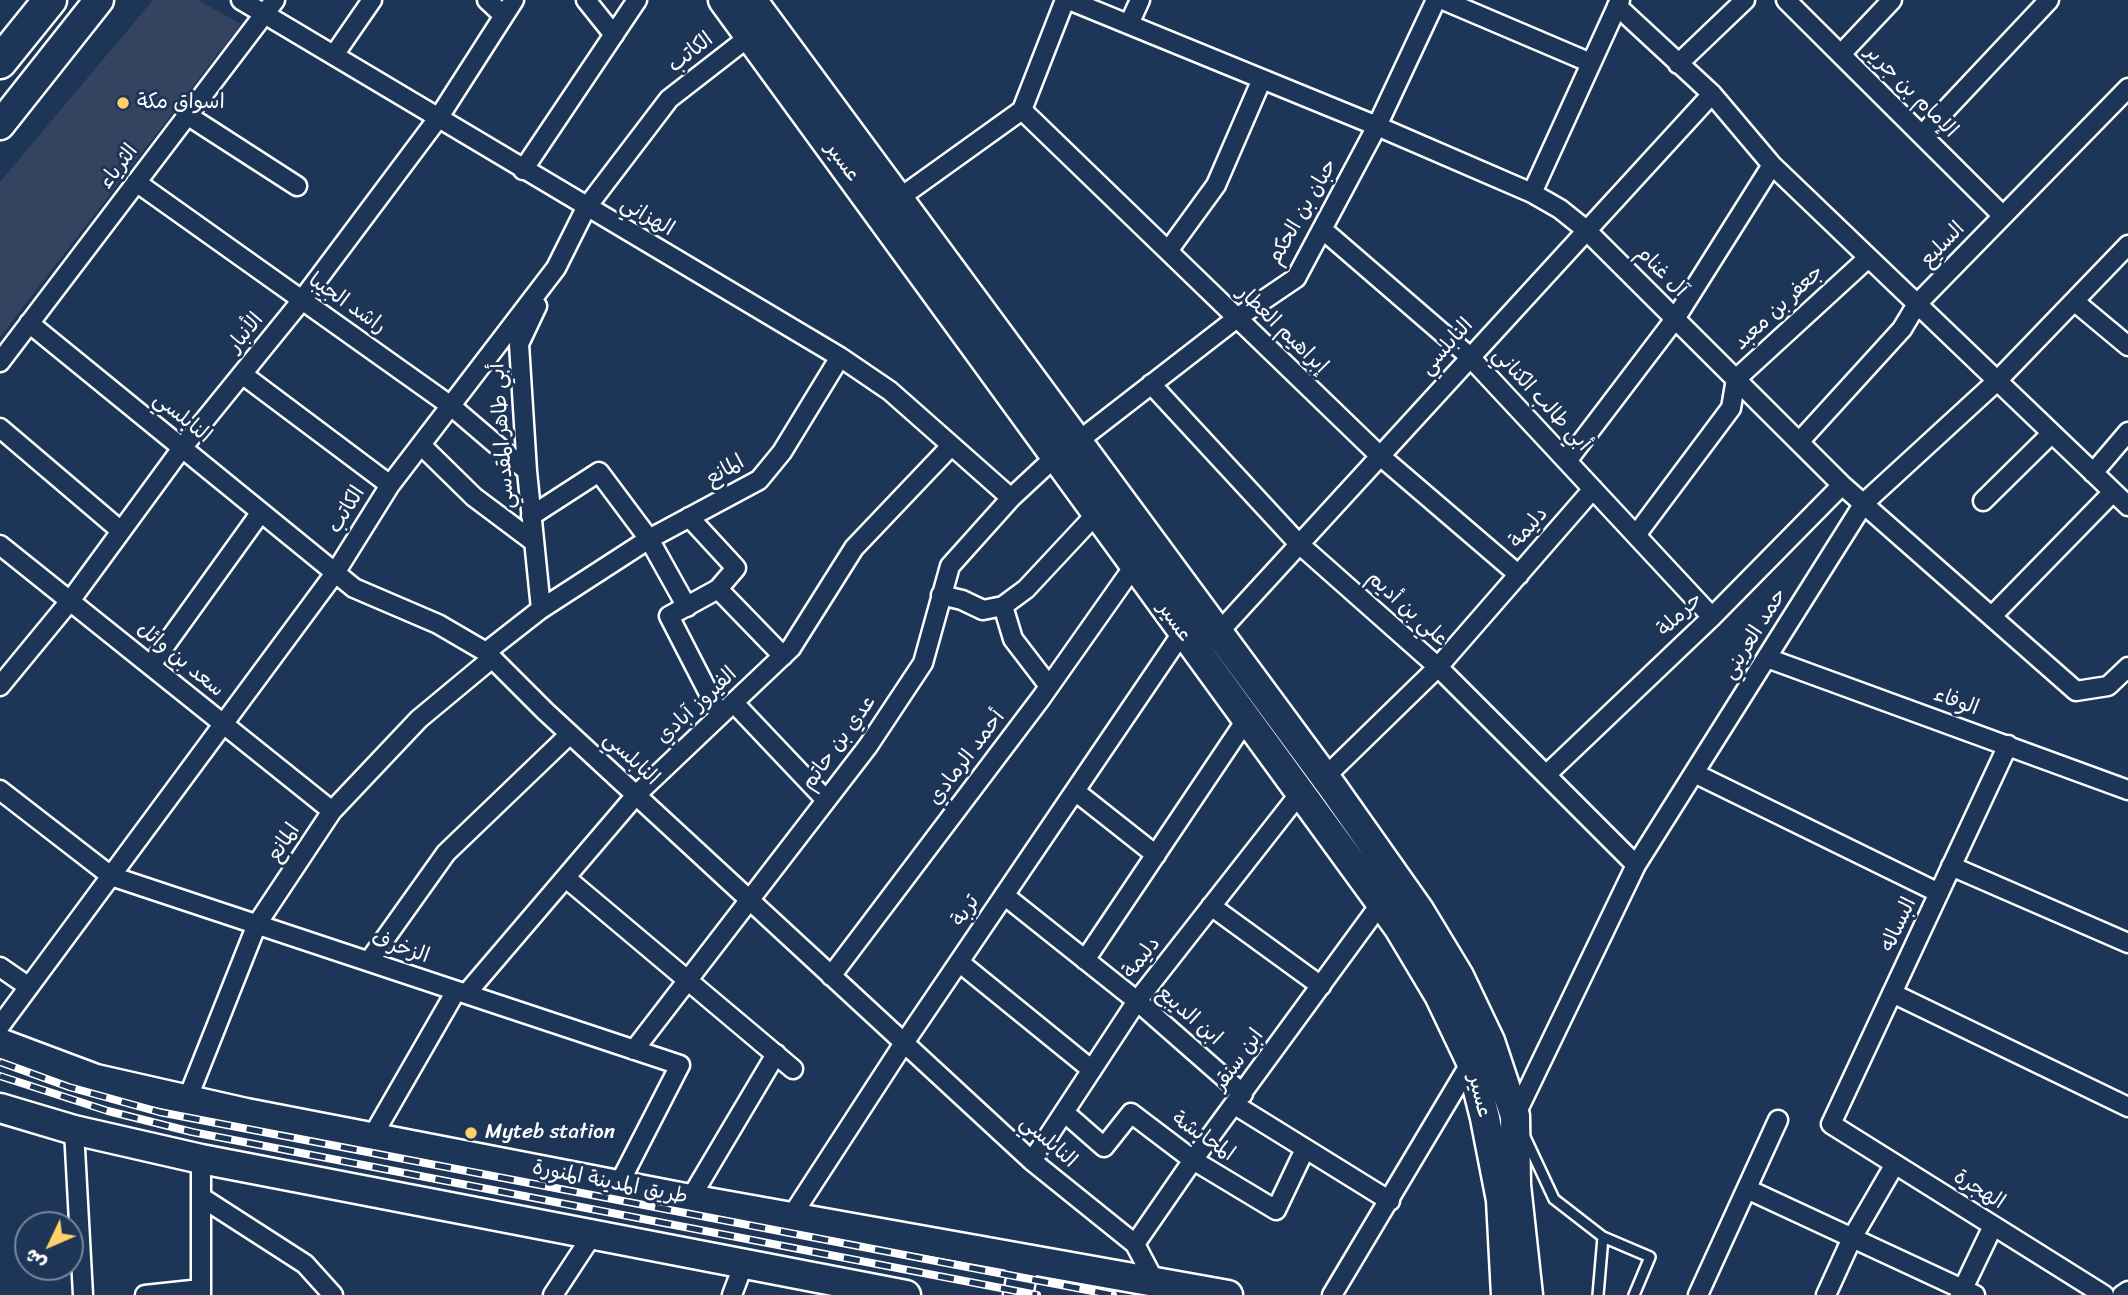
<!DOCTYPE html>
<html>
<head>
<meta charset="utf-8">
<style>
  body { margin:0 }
  #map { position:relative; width:2128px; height:1295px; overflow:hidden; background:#1d3557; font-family:Sriracha,"Playpen Sans Arabic",sans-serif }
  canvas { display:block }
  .north { position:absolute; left:14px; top:1211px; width:70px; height:70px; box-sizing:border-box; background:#1d3557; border:2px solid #77869a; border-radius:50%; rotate:226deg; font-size:19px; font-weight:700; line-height:28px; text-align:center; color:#fff }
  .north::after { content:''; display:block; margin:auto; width:24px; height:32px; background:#ffd166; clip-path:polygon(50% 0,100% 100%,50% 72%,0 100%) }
</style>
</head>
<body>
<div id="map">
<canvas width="2128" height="1295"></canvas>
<div class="north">ش</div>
</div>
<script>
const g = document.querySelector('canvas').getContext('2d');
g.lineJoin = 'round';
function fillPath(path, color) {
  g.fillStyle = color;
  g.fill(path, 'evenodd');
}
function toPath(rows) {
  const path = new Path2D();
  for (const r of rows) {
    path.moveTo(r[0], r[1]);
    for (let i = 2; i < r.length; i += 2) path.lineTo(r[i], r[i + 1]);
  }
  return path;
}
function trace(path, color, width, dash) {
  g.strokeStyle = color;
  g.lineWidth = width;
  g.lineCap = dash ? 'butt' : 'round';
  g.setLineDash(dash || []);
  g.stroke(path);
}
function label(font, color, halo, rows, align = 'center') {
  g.font = font + ' Sriracha,"Playpen Sans Arabic",sans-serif';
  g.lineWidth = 6;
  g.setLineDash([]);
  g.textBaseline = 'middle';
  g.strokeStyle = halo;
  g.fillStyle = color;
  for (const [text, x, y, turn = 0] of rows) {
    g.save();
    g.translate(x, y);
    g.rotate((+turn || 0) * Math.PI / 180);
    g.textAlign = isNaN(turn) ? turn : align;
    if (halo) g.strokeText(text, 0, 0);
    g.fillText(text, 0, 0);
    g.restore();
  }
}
const built = toPath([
  [153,0,198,0,241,24,0,337,0,182]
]);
const lane = toPath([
  [1525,1137,1554,1199,1603,1237,1650,1257,1634,1295],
  [1598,1295,1603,1237]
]);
const street = toPath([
  [241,0,840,357,890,391,1011,498],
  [487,0,503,15],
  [586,0,614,35],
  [1069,0,1377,126,1532,193,1560,209,1585,229,1842,485,2076,691,2108,686,2128,667],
  [1443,0,1591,63],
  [1786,0,2003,216],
  [1617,6,1712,94,1772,165,2128,506],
  [1129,24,1140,0],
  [1841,54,1892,0],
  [334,55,372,0],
  [1678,64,1745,0],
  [1022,110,1379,455,1519,575],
  [187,115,297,186],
  [1922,135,2049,0],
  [523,170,637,0],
  [136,182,451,406,527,471],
  [1532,193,1620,0],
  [898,199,1022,110,1065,0],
  [1322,229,1469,356,1712,617],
  [1168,251,1216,185,1262,79],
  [2074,301,2128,346],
  [537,306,519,344,527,471,541,609],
  [29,323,354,588,438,624,486,652,545,711,1032,1161,1135,1244,1156,1284],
  [0,362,275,0],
  [242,374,390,485],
  [1151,384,1298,543,1438,667,1636,865],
  [0,428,121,531],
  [1077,442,1237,318,1296,278,1377,126,1436,0],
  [1799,442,1902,329,1917,304,2128,88],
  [421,445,474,497,534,542],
  [1567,461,1675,319,1772,165],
  [2093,473,2128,432],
  [1983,501,2052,433],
  [531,516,599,472,649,539,687,607],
  [689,517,736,568,718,589,669,616,720,715],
  [1636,535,1731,408,1736,379,1868,258],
  [0,545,332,811],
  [718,589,783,656],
  [941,595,962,600,983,610,1003,606,1026,589,1097,513],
  [1003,606,1013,639,1049,686],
  [1992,616,2113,492],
  [1218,633,1712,94],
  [486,652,541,609,649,539,759,480,782,452,840,357],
  [1767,658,2128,790],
  [151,665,261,512],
  [0,686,70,601,182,448,302,300,439,117,514,0],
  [734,703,826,800],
  [2008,745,1831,1124,2104,1295],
  [1694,773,1939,893],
  [1546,775,1712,617,1842,485],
  [1325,777,1438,667,1593,489],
  [0,790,111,876,680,1065,619,1184],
  [1075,791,1156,855],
  [1951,866,2128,943],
  [566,878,793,1069],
  [1004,895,1137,1001,1243,1094],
  [1211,906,1321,986],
  [1085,960,1246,720],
  [369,961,446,853,570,734],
  [959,962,1092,1070],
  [0,967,29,987],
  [831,976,1041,698,1134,566],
  [1892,993,2128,1107],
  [466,994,636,795,791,648,854,548,951,446],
  [0,1026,335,573,390,485,556,268,586,208,669,99,750,36],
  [634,1050,868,746,923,663,950,566,1011,498,1056,456],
  [187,1100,257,924,332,811,419,719,490,660],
  [1235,1105,1390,1201],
  [1064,1112,1104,1147,1131,1113,1193,1160,1276,1210,1305,1149],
  [1515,1116,1636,865,1864,503,1997,381,2128,245],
  [74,1130,83,1295],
  [372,1137,456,991],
  [1032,1161,1137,1001,1300,793],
  [1747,1189,1975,1295],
  [201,1197,305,1264,333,1295],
  [690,1199,776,1054],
  [791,1217,904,1043,1182,633],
  [1135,1244,1193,1160,1381,903],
  [145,1295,201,1289],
  [201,1295,201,1159],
  [553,1295,593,1234],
  [732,1295,744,1263],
  [1332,1295,1471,1062],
  [1698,1295,1778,1120],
  [1826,1295,1852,1238,1895,1164],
  [1960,1295,1993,1226],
  [2122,1295,2128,1291]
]);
const primary = toPath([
  [723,0,1399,928,1439,995,1471,1062,1485,1118,1501,1200,1506,1295],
  [752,0,1333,788,1419,910,1459,976,1490,1041,1515,1116,1516,1185,1528,1295],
  [0,125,99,0],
  [0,1043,96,1079,246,1113,690,1199,1228,1295],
  [0,1108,74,1130,201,1159,906,1295],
  [1013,1257,1023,1269,1018,1295]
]);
const highway = toPath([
  [0,62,50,0]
]);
const rail = toPath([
  [0,1062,69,1087,159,1112,1113,1295],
  [0,1076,108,1111,192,1132,1037,1295]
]);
const markers = [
  [123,103,7,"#ffd166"],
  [471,1133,7,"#ffd166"]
];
const streetNames = [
  ["الكاتب",691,53,-38],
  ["الإمام بن جرير",1911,92,45],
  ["عسير",842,162,54],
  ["الثرياء",119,167,-53],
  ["حبان بن الحكم",1303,212,-60],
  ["الهزاني",647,217,30],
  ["السليع",1943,245,-46],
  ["آل غنام",1661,272,45],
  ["راشد الجيبا",347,304,35],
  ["جعفر بن معبد",1779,308,-43],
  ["إبراهيم العطار",1282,330,44],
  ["الأنبار",246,333,-51],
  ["النابلسي",1447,347,-48],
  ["أبي طالب الكناني",1541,400,47],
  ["النابلسي",182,418,39],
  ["أبي طاهر المقدسي",503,436,-94],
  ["المانع",725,471,-30],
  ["الكاتب",347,510,-58],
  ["دليمة",1529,528,-49],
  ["علي بن أديم",1407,609,42],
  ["حرملة",1680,615,-44],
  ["عسير",1174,622,55],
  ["حمد العريني",1755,634,-58],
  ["سعد بن وائل",180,660,39],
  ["الوفاء",1956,702,20],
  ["الفيروز آبادي",697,706,-43],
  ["عدي بن حاتم",839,743,-54],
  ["أحمد الرمادي",967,758,-53],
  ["النابلسي",631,759,43],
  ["المانع",284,843,-56],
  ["تربة",966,911,-56],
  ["البساله",1899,925,-65],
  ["الزخرف",400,948,19],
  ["دليمة",1142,958,-52],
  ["ابن الديبع",1189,1016,41],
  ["ابن سنقر",1239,1060,-54],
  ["عسير",1479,1096,76],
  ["المحابشة",1203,1137,34],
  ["النابلسي",1048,1142,41],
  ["طريق المدينة المنورة",610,1183,11],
  ["الهجرة",1979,1190,32]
];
const poiNames = [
  ["اسواق مكة",137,103],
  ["Myteb station",485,1133]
];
fillPath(built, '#344460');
trace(lane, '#fff', 14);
trace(street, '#fff', 23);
trace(primary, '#fff', 33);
trace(highway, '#fff', 37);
trace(lane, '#1d3557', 9);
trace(street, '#1d3557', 18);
trace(primary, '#1d3557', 28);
trace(highway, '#1d3557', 32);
trace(rail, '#fff', 8);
trace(rail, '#1d3557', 5, [16]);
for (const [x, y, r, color] of markers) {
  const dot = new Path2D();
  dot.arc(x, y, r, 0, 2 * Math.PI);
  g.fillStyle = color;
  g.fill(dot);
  trace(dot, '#1d3557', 2.5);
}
label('21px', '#fff', '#1d3557', streetNames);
label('21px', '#fff', '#1d3557', poiNames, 'left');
</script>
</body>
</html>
